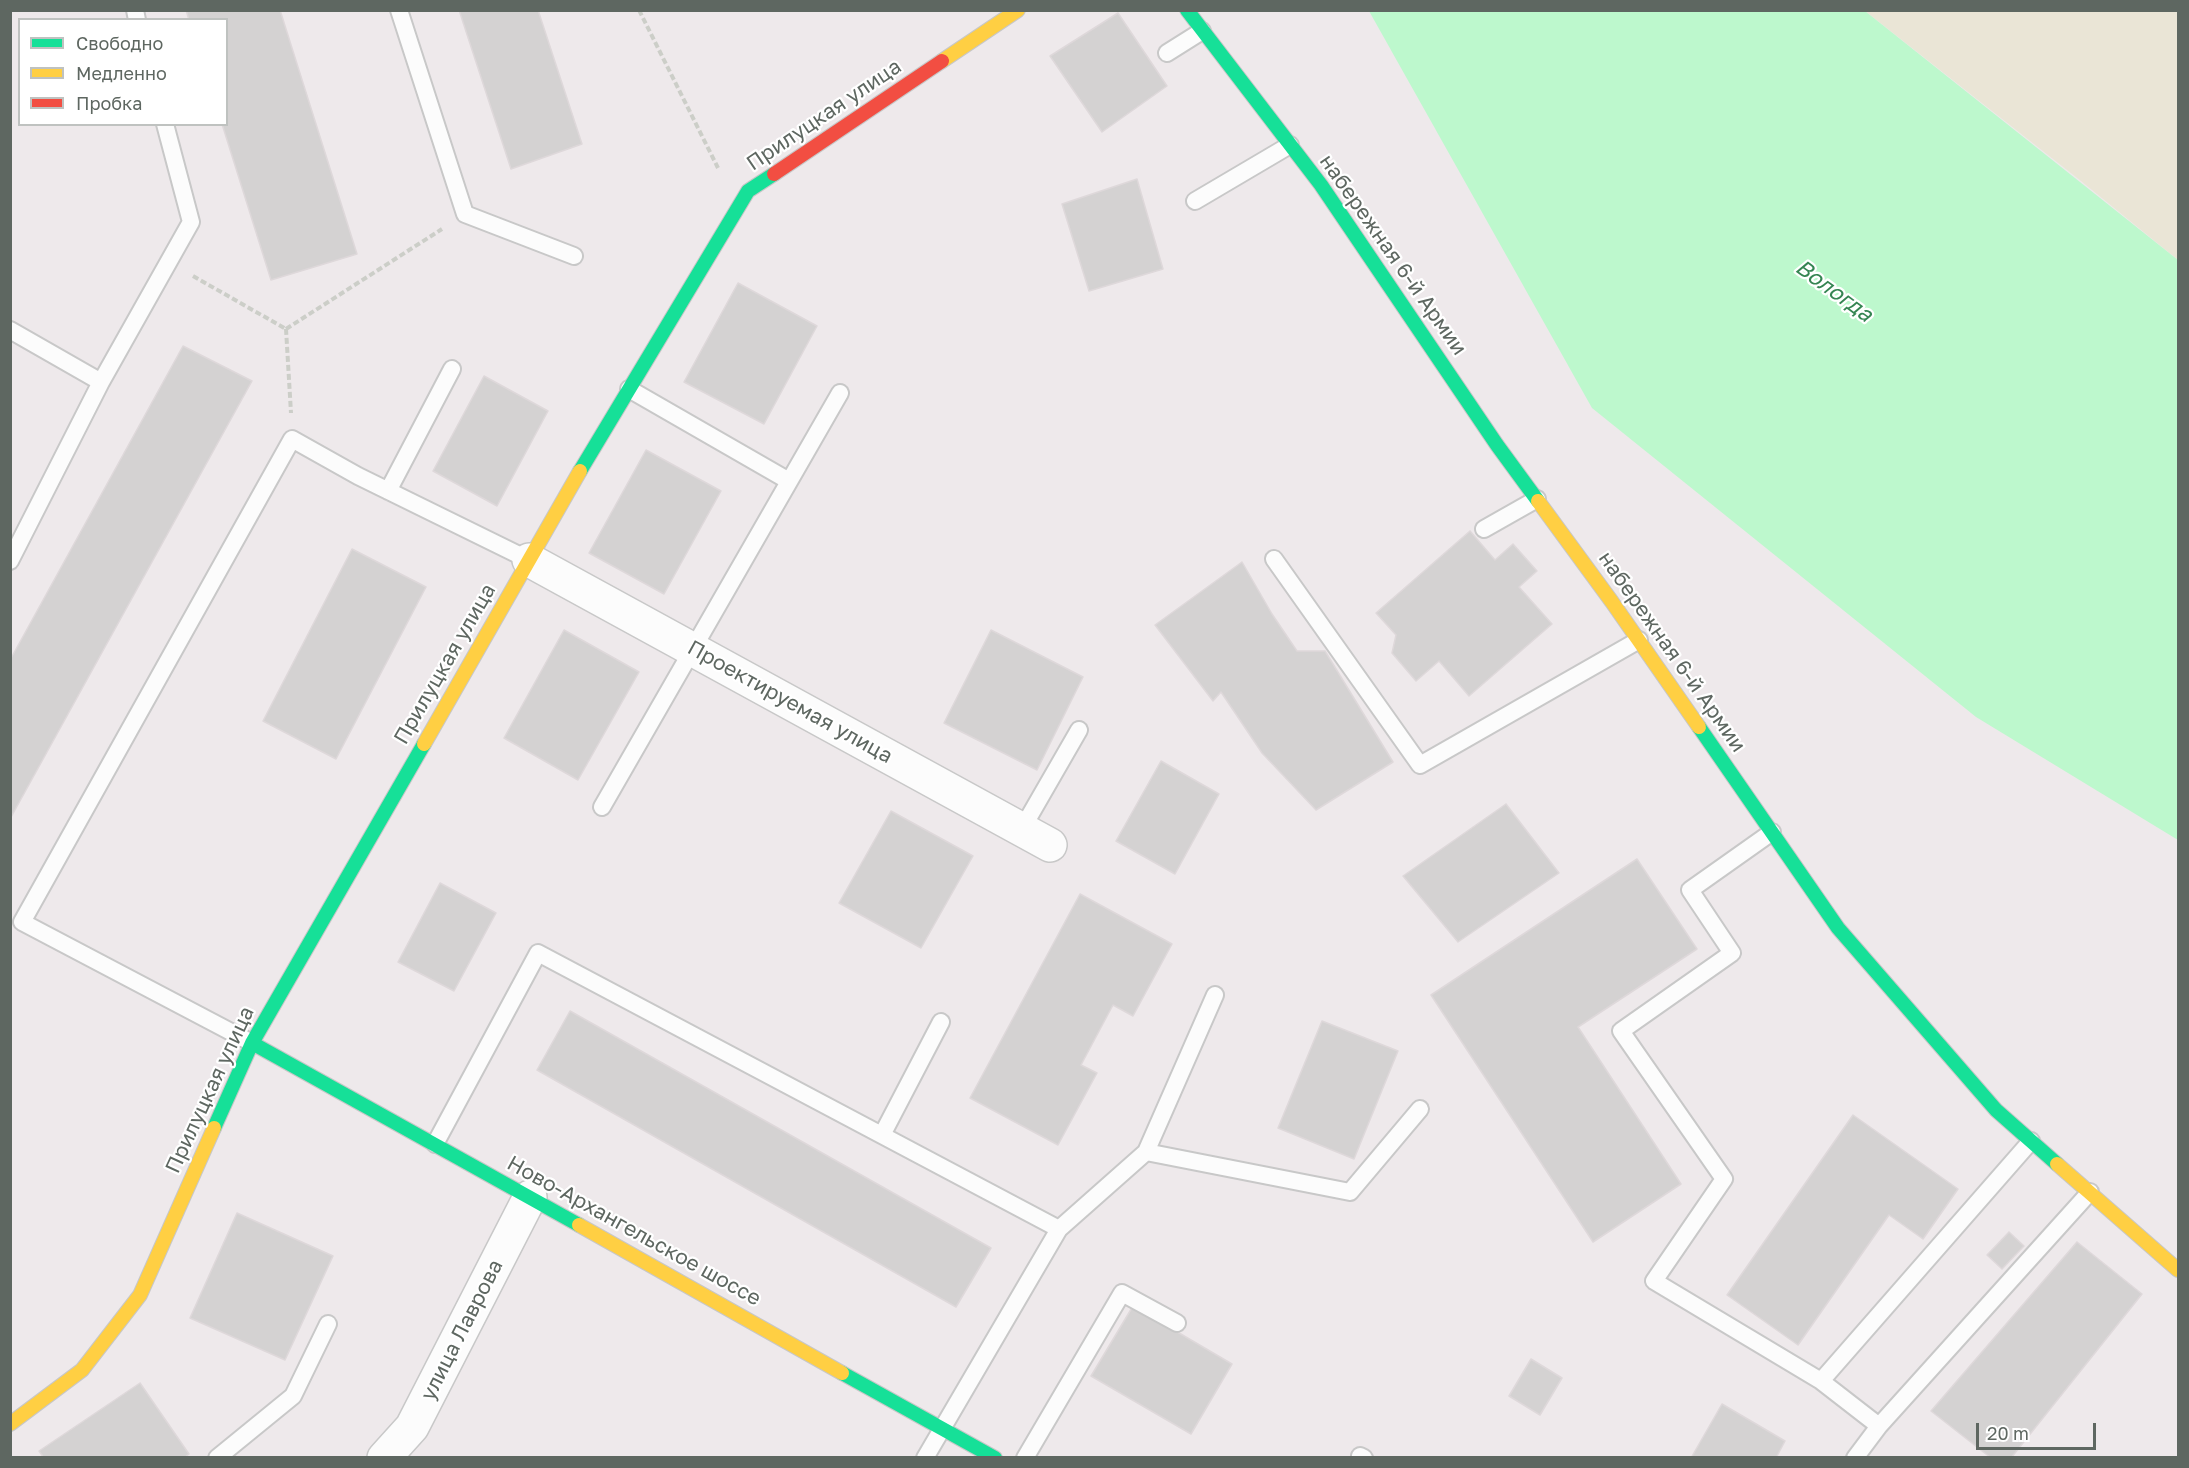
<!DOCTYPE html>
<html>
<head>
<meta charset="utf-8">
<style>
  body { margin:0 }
  #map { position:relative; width:2189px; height:1468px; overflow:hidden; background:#eee9eb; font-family:"Golos Text",sans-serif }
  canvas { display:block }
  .frame { position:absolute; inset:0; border:12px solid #5e6761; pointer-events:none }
  .legend { position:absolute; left:18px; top:18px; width:210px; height:108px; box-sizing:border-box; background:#fff; border:2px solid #bfc2c0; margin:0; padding:8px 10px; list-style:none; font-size:18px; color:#5e6761 }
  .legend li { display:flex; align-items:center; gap:12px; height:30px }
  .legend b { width:30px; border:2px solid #bfc2c0 }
  .scale { position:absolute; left:1976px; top:1423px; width:120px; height:27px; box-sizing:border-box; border:3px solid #5e6761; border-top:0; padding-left:8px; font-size:18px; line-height:21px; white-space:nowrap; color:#5e6761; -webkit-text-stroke:4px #fff; paint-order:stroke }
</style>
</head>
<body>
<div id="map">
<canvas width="2189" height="1468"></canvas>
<div class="frame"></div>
<ul class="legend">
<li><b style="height:8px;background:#16e098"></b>Свободно</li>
<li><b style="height:8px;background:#ffcf43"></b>Медленно</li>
<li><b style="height:8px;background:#f24e42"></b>Пробка</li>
</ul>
<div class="scale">20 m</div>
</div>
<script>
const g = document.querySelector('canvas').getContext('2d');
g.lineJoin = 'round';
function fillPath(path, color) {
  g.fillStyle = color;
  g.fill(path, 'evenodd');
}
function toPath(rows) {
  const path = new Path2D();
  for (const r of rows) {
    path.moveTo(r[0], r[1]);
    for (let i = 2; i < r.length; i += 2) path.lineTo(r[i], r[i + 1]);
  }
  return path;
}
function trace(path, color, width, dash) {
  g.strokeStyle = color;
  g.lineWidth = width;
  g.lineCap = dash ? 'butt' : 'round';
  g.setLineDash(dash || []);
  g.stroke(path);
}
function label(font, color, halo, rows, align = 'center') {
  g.font = font + ' "Golos Text",sans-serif';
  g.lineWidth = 4.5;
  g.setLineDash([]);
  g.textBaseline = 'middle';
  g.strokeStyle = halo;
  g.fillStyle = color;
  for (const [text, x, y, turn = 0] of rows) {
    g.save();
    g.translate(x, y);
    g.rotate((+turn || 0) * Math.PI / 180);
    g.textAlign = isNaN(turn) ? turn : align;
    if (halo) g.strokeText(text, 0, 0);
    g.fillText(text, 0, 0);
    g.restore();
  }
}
const green = toPath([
  [1865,11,2178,11,2178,260,2081,181]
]);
const water = toPath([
  [1369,11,1865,11,2178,260,2178,840,1976,717,1592,408]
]);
const building = toPath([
  [186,10,280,10,357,254,271,280,222,124,226,124,226,20,189,20,186,10],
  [459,10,538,10,582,144,511,169,459,10],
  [1118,13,1167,86,1102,132,1050,56,1118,13],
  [1137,179,1163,269,1089,291,1062,204,1137,179],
  [738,283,817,326,764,424,684,382,738,283],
  [183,346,252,381,10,819,10,660,183,346],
  [484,376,548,411,497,506,433,471,484,376],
  [646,450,721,491,664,594,589,553,646,450],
  [1470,531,1495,560,1513,544,1537,571,1519,587,1552,624,1469,696,1439,661,1416,681,1392,653,1396,635,1376,613,1470,531],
  [352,549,426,587,336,759,263,721,352,549],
  [1242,562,1272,614,1297,651,1325,651,1393,762,1316,810,1262,753,1221,692,1213,701,1155,625,1242,562],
  [564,630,639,672,578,780,504,738,564,630],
  [991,630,1083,677,1037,770,944,723,991,630],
  [1161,761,1219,794,1175,874,1116,841,1161,761],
  [1506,804,1559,873,1458,942,1403,876,1506,804],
  [891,811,973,856,921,948,839,903,891,811],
  [1637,859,1697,949,1578,1027,1681,1184,1593,1242,1431,995,1637,859],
  [440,883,496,913,454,991,398,962,440,883],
  [1080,894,1172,944,1133,1016,1113,1005,1081,1065,1097,1073,1058,1145,970,1098,1080,894],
  [570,1011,991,1248,956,1307,537,1070,570,1011],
  [1322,1021,1398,1051,1354,1159,1278,1128,1322,1021],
  [1853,1115,1958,1189,1923,1239,1889,1215,1798,1345,1727,1295,1853,1115],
  [237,1213,333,1256,285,1360,190,1318,237,1213],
  [2009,1232,2024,1246,2002,1269,1987,1255,2009,1232],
  [2077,1242,2142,1294,2011,1458,1991,1458,1931,1411,2077,1242],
  [1133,1306,1232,1364,1191,1434,1091,1376,1133,1306],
  [1531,1359,1562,1378,1540,1415,1509,1396,1531,1359],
  [140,1383,189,1454,184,1458,44,1458,39,1451,140,1383],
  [1722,1404,1785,1441,1776,1458,1691,1458,1722,1404]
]);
const path = toPath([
  [639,10,718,168],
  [193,276,286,329],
  [286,329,442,229],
  [286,329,291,413]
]);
const lane = toPath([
  [135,10,137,20],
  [399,10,465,214,574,256],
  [1167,53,1202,31],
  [1195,201,1290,145],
  [10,330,101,382],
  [629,389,789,481],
  [388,491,452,369],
  [1484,529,1537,499],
  [1274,559,1420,765,1639,640],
  [10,561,101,382,191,222,165,124],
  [602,807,840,393],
  [1022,829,1079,730],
  [1772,832,1690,890,1732,953,1621,1031,1724,1179,1654,1281,1821,1381],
  [252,1043,22,922,292,439,358,476,529,560],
  [882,1135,941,1022],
  [435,1144,538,953,1059,1229,925,1458],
  [1146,1152,1350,1192,1420,1109],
  [1059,1229,1146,1152,1215,995],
  [1879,1426,1821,1381,2031,1141],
  [1360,1456,1364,1458],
  [217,1458,293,1396,328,1324],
  [1025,1458,1122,1293,1177,1323],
  [1855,1458,1879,1426,2090,1192]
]);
const street = toPath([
  [529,560,1050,845],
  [384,1458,412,1427,530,1197]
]);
const fast = toPath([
  [1187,10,1321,185,1497,445,1538,501],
  [580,471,748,191,774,174],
  [1699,727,1838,928,1996,1110,2057,1164],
  [252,1043,579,1225],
  [214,1128,252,1043,424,744],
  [842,1373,995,1458]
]);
const slow = toPath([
  [942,61,1018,10],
  [1538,501,1612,602,1699,727],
  [424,744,580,471],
  [2057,1164,2178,1270],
  [579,1225,842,1373],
  [10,1424,82,1370,140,1295,214,1128]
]);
const jam = toPath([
  [774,174,942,61]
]);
const streetNames = [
  ["Прилуцкая улица",824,115,-34],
  ["набережная 6-й Армии",1393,255,55],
  ["набережная 6-й Армии",1672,652,55],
  ["Прилуцкая улица",445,664,-60],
  ["Проектируемая улица",790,702,29],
  ["Прилуцкая улица",210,1090,-65],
  ["Ново-Архангельское шоссе",634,1231,29],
  ["улица Лаврова",462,1330,-63]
];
const waterNames = [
  ["Вологда",1834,291,36]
];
fillPath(green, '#eae5d6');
fillPath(water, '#bdf8cd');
fillPath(building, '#d4d2d2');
trace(building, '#ded8da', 1.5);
trace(lane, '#c8c8c8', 20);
trace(street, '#c8c8c8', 36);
trace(fast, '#c7c7c7', 16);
trace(slow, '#c7c7c7', 16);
trace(jam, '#c7c7c7', 16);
trace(path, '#cccec8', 4, [6, 3]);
trace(lane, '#fcfcfc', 16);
trace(street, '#fcfcfc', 33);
trace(fast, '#16e098', 14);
trace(slow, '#ffcf43', 14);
trace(jam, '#f24e42', 14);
label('21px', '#5e6761', '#fff', streetNames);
label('italic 22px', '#358552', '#fff', waterNames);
</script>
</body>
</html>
